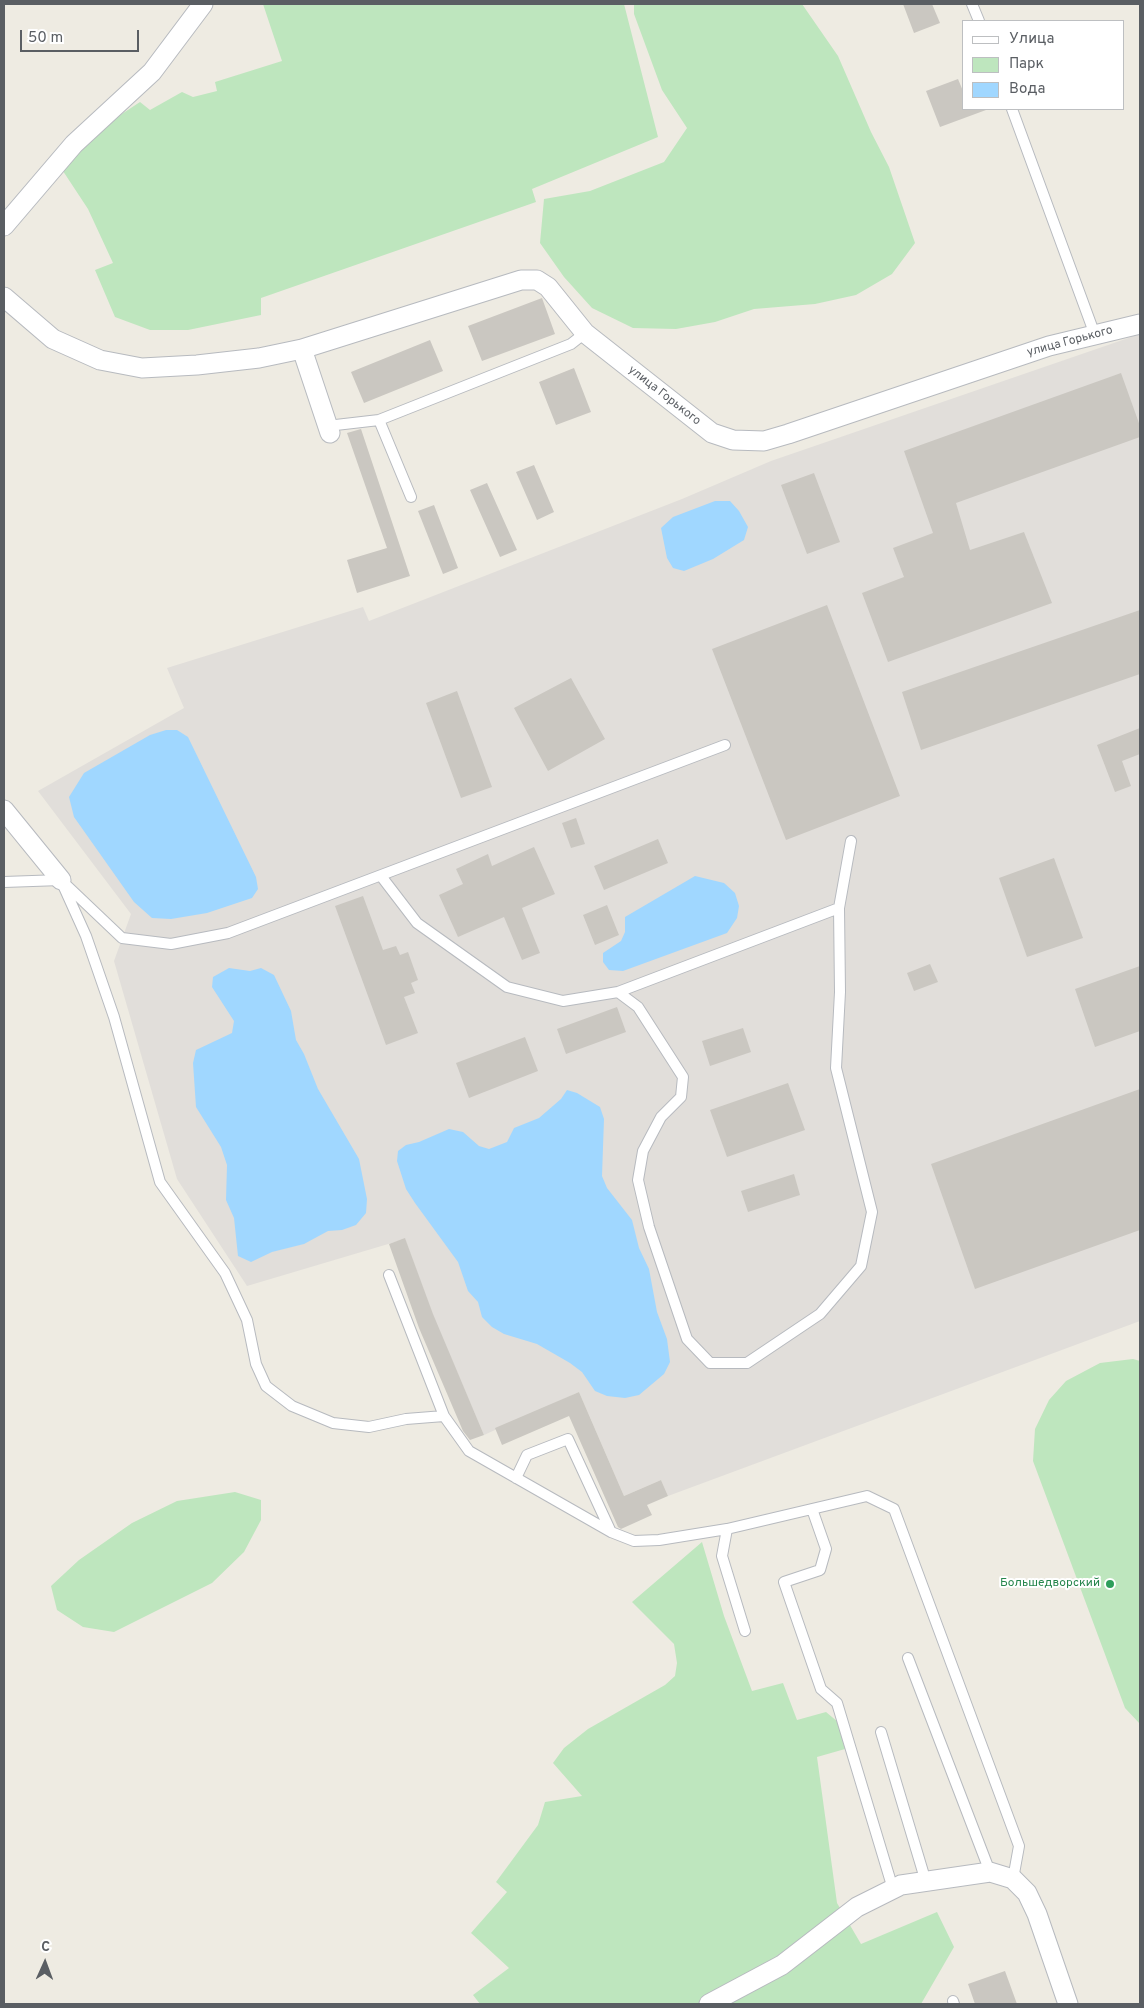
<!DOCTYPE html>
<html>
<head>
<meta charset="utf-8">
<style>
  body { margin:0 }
  #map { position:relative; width:1144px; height:2008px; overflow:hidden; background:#eeebe2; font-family:Overpass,sans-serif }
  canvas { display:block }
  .frame { position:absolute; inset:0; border:5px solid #5a5e63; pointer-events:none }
  .legend { position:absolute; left:962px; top:20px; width:162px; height:90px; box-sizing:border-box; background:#fff; border:1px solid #bdbfc1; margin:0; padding:6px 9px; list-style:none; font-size:15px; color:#5a5e63 }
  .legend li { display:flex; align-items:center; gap:10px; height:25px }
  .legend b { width:25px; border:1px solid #bdbfc1 }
  .north { position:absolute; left:20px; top:1938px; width:50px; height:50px; -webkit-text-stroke:4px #fff; paint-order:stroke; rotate:2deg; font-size:14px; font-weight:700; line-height:20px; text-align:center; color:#5a5e63 }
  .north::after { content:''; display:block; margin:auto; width:18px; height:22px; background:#5a5e63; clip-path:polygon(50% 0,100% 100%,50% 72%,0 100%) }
  .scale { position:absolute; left:20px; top:30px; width:119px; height:22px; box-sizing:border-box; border:2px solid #5a5e63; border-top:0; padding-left:6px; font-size:15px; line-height:18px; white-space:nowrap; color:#5a5e63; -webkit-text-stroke:4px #fff; paint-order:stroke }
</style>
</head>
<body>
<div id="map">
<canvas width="1144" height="2008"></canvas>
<div class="frame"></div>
<ul class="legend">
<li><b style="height:6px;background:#fff"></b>Улица</li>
<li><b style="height:14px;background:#bee6be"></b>Парк</li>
<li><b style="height:14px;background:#a0d7ff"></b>Вода</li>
</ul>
<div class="north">С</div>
<div class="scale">50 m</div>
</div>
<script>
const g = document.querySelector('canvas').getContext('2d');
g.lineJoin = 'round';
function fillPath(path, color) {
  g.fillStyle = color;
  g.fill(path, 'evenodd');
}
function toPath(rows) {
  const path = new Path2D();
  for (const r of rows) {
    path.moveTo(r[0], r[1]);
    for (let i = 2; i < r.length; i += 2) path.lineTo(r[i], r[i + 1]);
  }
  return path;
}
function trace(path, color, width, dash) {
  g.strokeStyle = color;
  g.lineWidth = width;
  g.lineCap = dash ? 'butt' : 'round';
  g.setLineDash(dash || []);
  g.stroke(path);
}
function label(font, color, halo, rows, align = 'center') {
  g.font = font + ' Overpass,sans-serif';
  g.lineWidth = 4;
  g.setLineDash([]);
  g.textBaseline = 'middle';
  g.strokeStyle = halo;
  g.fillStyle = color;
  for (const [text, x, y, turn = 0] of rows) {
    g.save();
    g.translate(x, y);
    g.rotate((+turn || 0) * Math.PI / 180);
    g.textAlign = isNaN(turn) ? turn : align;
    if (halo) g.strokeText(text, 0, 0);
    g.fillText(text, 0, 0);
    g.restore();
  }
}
const industrial = toPath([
  [1140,334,1140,1321,668,1496,661,1480,624,1496,579,1392,484,1435,435,1321,405,1239,247,1286,177,1179,114,961,131,914,38,791,184,708,167,668,363,607,369,621,682,499,771,461]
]);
const green = toPath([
  [263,4,624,4,658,137,532,189,536,202,261,298,261,315,188,330,150,330,115,317,95,270,113,263,88,209,61,168,102,127,140,102,150,110,182,92,193,97,217,91,215,82,282,61],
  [634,4,802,4,838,56,871,132,889,167,915,243,892,274,856,295,815,304,754,309,715,322,676,329,633,328,592,308,564,277,540,243,544,199,590,191,664,162,687,128,662,90,634,14],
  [1133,1359,1140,1361,1140,1724,1125,1708,1033,1461,1035,1429,1049,1400,1066,1381,1100,1363],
  [235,1492,261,1500,261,1520,244,1552,212,1583,114,1632,83,1627,57,1610,51,1586,79,1560,132,1523,177,1501],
  [702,1542,724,1616,752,1691,783,1683,797,1720,826,1712,838,1722,845,1749,817,1757,837,1903,861,1944,937,1912,954,1947,921,2004,480,2004,473,1995,509,1968,471,1933,507,1892,496,1882,538,1825,545,1802,582,1796,553,1763,564,1748,588,1729,665,1685,675,1676,677,1663,674,1644,632,1602]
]);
const water = toPath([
  [715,501,730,501,739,511,748,527,744,540,713,559,684,571,673,568,667,558,661,528,673,517],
  [166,730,177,730,188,737,256,877,258,889,252,898,207,913,171,919,152,918,134,902,74,817,69,797,84,773,150,735],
  [695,876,724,883,735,893,739,906,737,918,727,933,623,971,609,970,603,962,603,953,621,941,625,932,625,917],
  [229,968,250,971,261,968,274,975,291,1011,296,1040,304,1054,318,1089,359,1159,367,1199,366,1213,356,1225,342,1230,328,1231,304,1244,272,1252,251,1262,238,1256,234,1218,226,1200,227,1165,221,1147,196,1107,193,1063,196,1050,232,1033,234,1021,212,987,213,977],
  [567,1090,577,1093,600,1107,604,1119,602,1176,607,1188,632,1220,639,1248,649,1269,657,1312,667,1339,670,1362,664,1374,639,1395,625,1398,607,1396,595,1391,582,1372,570,1363,537,1344,504,1334,492,1327,482,1317,478,1302,468,1291,458,1262,415,1203,406,1189,397,1161,398,1151,406,1145,419,1142,449,1129,463,1132,479,1146,489,1149,507,1142,514,1128,539,1118,561,1099]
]);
const building = toPath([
  [903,4,932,4,940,23,914,33],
  [958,79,963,91,963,109,986,110,940,127,926,91],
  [542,298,555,334,482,361,468,326],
  [430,340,443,371,364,403,351,372],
  [574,368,591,412,556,425,539,382],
  [1121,373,1140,426,1140,437,956,503,970,550,1024,532,1052,603,888,662,862,593,904,577,893,548,933,533,904,451],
  [361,429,410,576,357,593,347,560,387,548,347,433],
  [534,465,554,512,537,520,516,472],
  [814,473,840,542,807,554,781,485],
  [487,483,517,550,500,557,470,490],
  [434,505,458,568,443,574,418,511],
  [827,605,900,796,786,840,712,649],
  [1140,610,1140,674,921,750,902,692],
  [571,678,605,739,548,771,514,708],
  [457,691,492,787,461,798,426,703],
  [1140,728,1140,754,1122,761,1131,786,1115,792,1097,745],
  [576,818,585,844,571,848,562,823],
  [658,839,668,863,604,890,594,866],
  [534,847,555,894,522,908,540,953,522,960,504,917,458,937,439,895,463,884,456,869,488,854,492,866],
  [1054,858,1083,938,1027,957,999,878],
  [363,896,383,950,396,946,400,955,408,952,418,980,411,983,415,993,404,997,418,1033,386,1045,335,906],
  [607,905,619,935,595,945,583,915],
  [930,964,938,982,914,991,907,973],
  [1140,966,1140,1031,1095,1047,1075,989],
  [617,1007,626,1032,566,1054,557,1029],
  [743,1028,751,1052,710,1066,702,1041],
  [525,1037,538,1071,469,1098,456,1063],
  [788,1083,805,1130,727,1157,710,1110],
  [1140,1089,1140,1230,975,1289,931,1164],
  [794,1174,800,1195,748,1212,741,1191],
  [405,1238,433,1314,484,1435,470,1440,463,1431,419,1328,389,1244],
  [579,1392,624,1496,661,1480,668,1496,647,1505,652,1515,621,1529,618,1527,569,1416,502,1445,495,1428],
  [1005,1971,1017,2004,975,2004,968,1984]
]);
const service = toPath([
  [972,4,979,21],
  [1012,109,1095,335],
  [379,420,411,497],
  [327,426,379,420,571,344,585,333],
  [381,876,417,923,507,987,563,1001,618,992,638,1007,683,1077,681,1097,661,1117,643,1151,638,1180,649,1227,687,1339,710,1363,747,1363,820,1314,861,1266,872,1212,836,1068,840,992,839,908,851,841],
  [4,882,61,880,122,938,171,944,228,933,725,745],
  [63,885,86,936,114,1017,160,1182,225,1273,247,1320,256,1364,266,1386,292,1406,333,1423,369,1427,406,1419,444,1416],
  [618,992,839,908],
  [389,1275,444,1416,469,1451,611,1532,634,1541,659,1540,727,1529,867,1496,894,1509,1019,1846,1013,1879],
  [516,1478,527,1455,568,1439,611,1532],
  [812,1509,826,1549,820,1570,784,1582,821,1689,837,1703,893,1889],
  [727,1529,722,1556,745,1631],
  [908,1658,990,1872],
  [881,1732,926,1882],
  [953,2001,954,2004]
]);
const minor = toPath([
  [4,226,74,144,152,72,203,4],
  [4,297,53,339,100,360,142,368,197,365,259,358,302,349],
  [330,433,302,349,521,280,537,280,548,287,585,333,712,433,733,440,764,441,788,434,1049,346,1140,324],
  [4,810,61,880],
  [709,2004,782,1965,857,1907,901,1885,990,1872,1013,1879,1027,1893,1037,1914,1068,2004]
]);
const markers = [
  [1110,1584,5,"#2e9e5b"]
];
const streetNames = [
  ["улица Горького",1070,342,-15],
  ["улица Горького",664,396,38]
];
const leisureNames = [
  ["Большедворский",1100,1584]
];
fillPath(industrial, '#e1deda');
fillPath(green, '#bee6be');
fillPath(water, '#a0d7ff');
fillPath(building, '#cac7c1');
trace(service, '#b7babf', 12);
trace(minor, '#b7babf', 21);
trace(service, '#fff', 10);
trace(minor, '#fff', 19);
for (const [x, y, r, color] of markers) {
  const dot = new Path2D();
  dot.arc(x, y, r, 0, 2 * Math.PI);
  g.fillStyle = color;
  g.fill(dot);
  trace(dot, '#fff', 2);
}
label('12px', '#5a5e63', '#fff', streetNames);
label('12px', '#27864d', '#fff', leisureNames, 'right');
</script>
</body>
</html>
